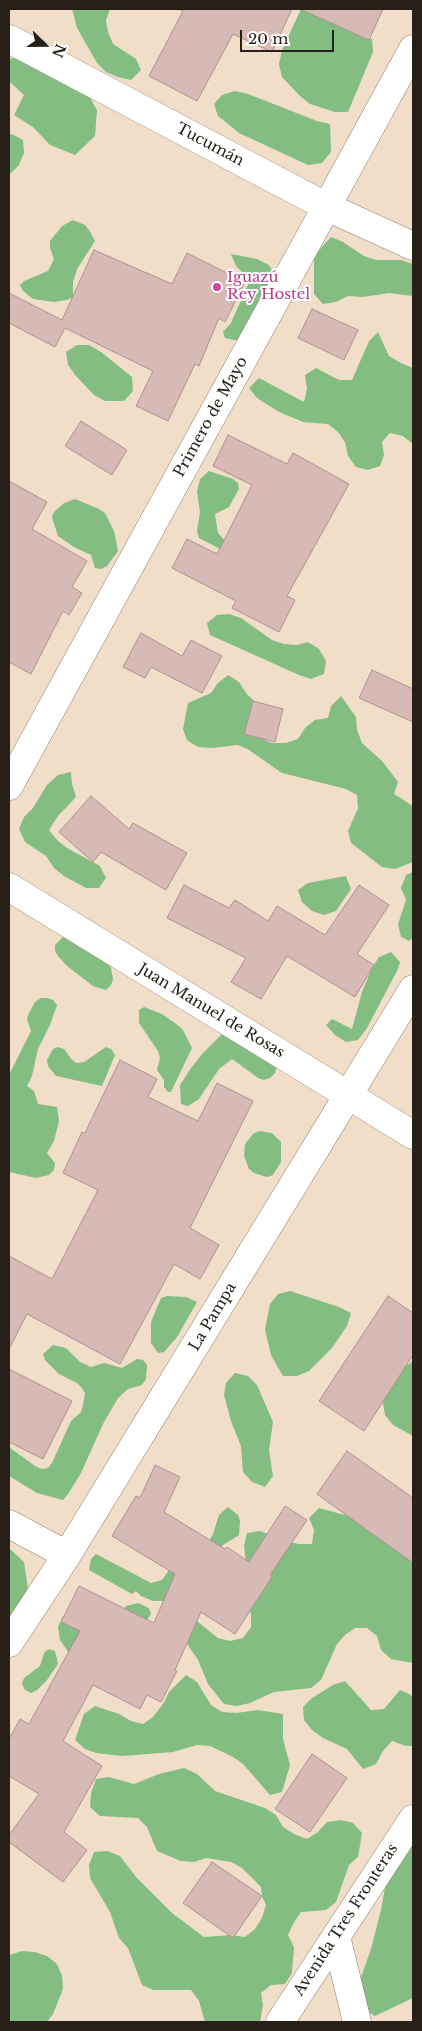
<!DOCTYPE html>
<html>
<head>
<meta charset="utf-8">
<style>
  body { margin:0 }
  #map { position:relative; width:422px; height:2031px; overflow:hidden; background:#f0dec9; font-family:"Libre Baskerville",serif }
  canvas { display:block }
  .frame { position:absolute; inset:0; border:10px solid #272018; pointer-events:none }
  .north { position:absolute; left:20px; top:20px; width:50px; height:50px; -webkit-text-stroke:4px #fff; paint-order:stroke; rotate:112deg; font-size:14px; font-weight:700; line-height:20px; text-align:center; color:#272018 }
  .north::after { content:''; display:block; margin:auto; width:18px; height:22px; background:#272018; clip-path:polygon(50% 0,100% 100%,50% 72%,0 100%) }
  .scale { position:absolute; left:240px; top:30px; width:94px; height:22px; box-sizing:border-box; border:2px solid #272018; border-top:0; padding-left:6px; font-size:15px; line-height:18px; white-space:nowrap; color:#272018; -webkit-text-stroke:4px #fff; paint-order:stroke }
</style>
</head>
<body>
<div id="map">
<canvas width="422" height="2031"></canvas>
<div class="frame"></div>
<div class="north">N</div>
<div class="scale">20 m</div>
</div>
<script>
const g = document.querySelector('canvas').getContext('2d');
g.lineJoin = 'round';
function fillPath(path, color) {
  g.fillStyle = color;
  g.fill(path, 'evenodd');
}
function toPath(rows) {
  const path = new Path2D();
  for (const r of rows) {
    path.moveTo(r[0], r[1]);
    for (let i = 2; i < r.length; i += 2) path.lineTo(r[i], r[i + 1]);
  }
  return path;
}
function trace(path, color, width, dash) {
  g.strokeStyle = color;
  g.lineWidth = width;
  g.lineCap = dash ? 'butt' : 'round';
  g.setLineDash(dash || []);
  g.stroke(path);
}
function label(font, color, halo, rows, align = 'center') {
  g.font = font + ' "Libre Baskerville",serif';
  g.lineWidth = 4;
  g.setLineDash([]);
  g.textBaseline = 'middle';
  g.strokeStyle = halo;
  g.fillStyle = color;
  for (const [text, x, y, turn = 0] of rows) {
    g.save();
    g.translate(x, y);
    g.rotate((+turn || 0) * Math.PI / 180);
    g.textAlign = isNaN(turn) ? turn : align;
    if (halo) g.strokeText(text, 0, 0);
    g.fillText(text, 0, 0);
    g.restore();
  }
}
const forest = toPath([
  [72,9,110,9,106,20,108,32,113,44,136,59,141,70,131,80,118,77,106,72,97,63,77,28],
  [301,9,329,9,329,12,348,30,360,36,372,39,373,52,348,112,335,112,310,104,300,96,282,77,279,64,282,50],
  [12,58,36,63,79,88,90,98,97,110,95,136,75,155,50,145,33,127,14,115,24,95,9,81,9,60],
  [235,91,248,94,317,121,330,124,331,152,322,163,308,165,239,133,218,116,214,104,222,95],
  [12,134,23,140,24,153,19,165,9,175,9,135],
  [73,220,85,225,89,230,95,241,77,269,73,282,73,297,67,300,54,302,33,299,23,291,20,285,24,281,48,271,54,259,50,248,50,241,62,226],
  [331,237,343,242,364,256,376,260,401,260,413,264,413,296,389,293,363,297,348,296,336,302,323,304,314,294,314,256],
  [231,254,257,259,269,265,272,270,274,283,239,341,225,338,223,332,231,323,250,280,236,266],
  [378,332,389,356,401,363,413,368,413,444,403,436,390,433,382,442,384,455,380,466,368,470,356,467,348,456,345,442,338,432,328,424,303,422,279,412,257,398,249,388,259,378,304,402,307,389,305,375,316,368,339,380,352,380,369,341],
  [77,345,89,345,101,352,132,377,133,391,124,401,105,401,94,395,76,376,68,365,66,352],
  [209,471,233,479,238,483,239,489,229,507,215,514,218,533,227,543,222,550,199,538,197,531,200,512,197,492,200,479],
  [75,499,99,509,105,513,114,531,118,551,107,566,101,569,95,568,91,555,74,547,58,536,52,517,54,512,64,503],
  [229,614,241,618,272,640,284,644,297,645,308,642,319,649,326,661,324,674,311,679,299,675,210,635,207,623,217,615],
  [228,675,239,682,246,693,256,703,260,738,272,743,286,743,298,739,305,728,315,720,328,718,331,706,341,696,356,717,357,730,362,743,382,761,398,782,394,794,413,806,413,862,395,869,382,867,351,843,348,831,358,808,357,795,346,789,282,773,249,750,238,745,212,748,198,747,187,740,183,729,188,703,211,693,218,683],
  [71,772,72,784,76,797,58,816,49,830,57,840,67,848,100,866,106,878,99,888,86,888,64,876,54,868,46,856,25,842,19,829,24,817,33,808,47,785,58,775],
  [413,872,413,938,409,941,401,937,398,924,406,900,401,888,406,875],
  [346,876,351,889,336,911,324,915,312,911,302,902,298,890,308,883],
  [64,936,108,963,111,968,113,979,111,985,106,990,93,986,67,966,58,956,55,951,55,945],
  [391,952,400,962,398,969,367,1028,358,1040,346,1042,335,1035,326,1025,332,1019,352,1029,362,992,372,968,379,957],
  [41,998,47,998,53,1000,57,1005,50,1025,38,1049,32,1076,27,1086,34,1091,38,1104,57,1107,59,1121,54,1141,47,1153,55,1163,54,1170,49,1175,36,1178,9,1172,9,1075,31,1031,27,1019,29,1013,35,1002],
  [144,1007,162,1014,179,1026,183,1030,192,1048,171,1092,168,1092,164,1087,164,1080,157,1070,160,1058,158,1051,139,1023,139,1010],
  [228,1032,277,1066,275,1073,270,1078,264,1080,258,1078,232,1059,219,1069,199,1099,188,1106,181,1104,180,1085,191,1068,203,1053,222,1034],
  [58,1047,64,1049,72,1060,77,1063,84,1062,106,1047,111,1049,115,1055,102,1086,56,1076,48,1066,47,1060,53,1049],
  [259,1131,272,1133,281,1142,281,1162,273,1175,267,1177,254,1173,249,1169,244,1156,245,1144,253,1134],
  [290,1291,339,1307,351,1313,347,1326,332,1348,309,1371,297,1376,283,1376,271,1355,265,1329,270,1304,278,1294],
  [167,1296,186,1297,197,1302,177,1337,164,1352,158,1353,151,1343,151,1322,161,1298],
  [53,1345,66,1348,80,1362,91,1367,104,1363,122,1368,137,1359,143,1360,147,1365,146,1379,142,1385,128,1389,118,1398,103,1424,81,1473,68,1494,63,1500,37,1493,9,1476,9,1447,35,1466,42,1469,48,1468,52,1463,71,1421,81,1412,83,1405,85,1393,81,1387,77,1383,59,1374,45,1360,43,1354],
  [413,1361,413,1436,393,1425,385,1415,383,1403,386,1389,402,1369],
  [235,1373,248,1376,257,1385,273,1422,269,1450,273,1476,265,1487,252,1482,243,1472,241,1446,231,1421,224,1395,226,1383],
  [228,1507,238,1515,240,1521,239,1535,223,1545,167,1601,153,1601,141,1596,136,1591,132,1594,89,1570,91,1559,96,1554,151,1583,162,1580,169,1570,200,1556,213,1534,219,1515],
  [319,1508,356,1518,410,1549,413,1554,413,1663,391,1659,381,1650,377,1636,367,1628,355,1628,345,1635,337,1644,321,1680,311,1688,274,1692,250,1703,237,1706,224,1704,208,1684,198,1660,183,1638,188,1614,218,1638,230,1641,243,1638,251,1627,251,1614,246,1600,247,1573,244,1546,247,1533,260,1531,286,1541,298,1544,312,1544,314,1530,309,1518],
  [9,1548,24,1562,28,1589,9,1629],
  [138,1603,149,1608,151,1614,147,1620,71,1656,60,1640,58,1627,63,1616,69,1613,122,1612,126,1606],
  [49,1649,55,1651,58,1664,47,1680,37,1690,31,1693,25,1690,22,1684,24,1678,40,1666,44,1653],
  [186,1675,197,1682,211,1705,222,1712,236,1713,258,1710,283,1714,283,1739,290,1765,282,1792,270,1795,243,1764,233,1757,210,1746,197,1745,173,1752,122,1756,96,1753,85,1749,75,1740,84,1714,95,1706,119,1714,131,1721,143,1724,153,1717,163,1704,169,1692],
  [345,1681,371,1710,384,1709,400,1690,411,1695,413,1699,413,1746,406,1746,392,1741,383,1751,376,1764,363,1769,347,1749,323,1738,312,1730,304,1720,303,1707,312,1698,333,1685],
  [184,1768,197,1774,215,1791,265,1808,276,1815,283,1827,294,1834,307,1839,318,1832,327,1822,341,1820,353,1823,362,1833,358,1857,349,1865,336,1902,326,1910,301,1912,293,1924,288,1935,294,1947,292,1973,285,1984,271,1985,261,1993,263,2005,260,2022,205,2022,199,2001,191,1990,153,1990,142,1985,128,1948,119,1938,110,1912,90,1878,89,1865,94,1852,107,1851,120,1856,136,1877,172,1913,204,1937,231,1935,245,1937,255,1929,262,1918,266,1905,262,1896,261,1887,242,1868,231,1862,206,1858,194,1862,181,1861,157,1851,147,1827,138,1818,100,1816,90,1807,91,1793,96,1779,109,1777,134,1784,159,1774],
  [413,1834,413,1998,375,2016,352,2003,371,1949,381,1910,388,1871],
  [22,1951,35,1952,47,1956,57,1964,62,1976,63,1989,53,2014,47,2022,9,2022,9,1955]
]);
const building = toPath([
  [178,9,292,9,272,52,233,34,197,101,149,76,183,11,178,9],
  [300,9,383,9,369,40,300,9],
  [94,250,172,284,187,253,245,282,225,322,219,318,199,366,195,364,168,421,136,406,153,371,65,328,55,347,9,323,9,293,62,320,94,250],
  [312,309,358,330,344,360,298,338,312,309],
  [81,421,127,450,112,475,65,446,81,421],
  [228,435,287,464,293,453,349,484,287,596,295,600,279,632,232,608,236,601,172,568,187,539,217,554,252,485,213,466,228,435],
  [9,481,47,502,32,529,87,561,72,587,82,593,69,615,63,611,31,674,9,662,9,481],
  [141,633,182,656,191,640,222,656,202,693,151,667,145,678,123,667,141,633],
  [372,670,413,689,413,722,359,698,372,670],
  [253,701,283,709,275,742,244,734,253,701],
  [91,796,129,829,133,823,187,853,166,890,101,852,93,862,59,832,91,796],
  [184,885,229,908,235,900,268,921,277,906,325,935,359,885,389,905,357,954,374,965,355,997,287,956,261,999,231,982,246,958,167,918,184,885],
  [120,1060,157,1079,148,1097,198,1121,217,1083,253,1101,190,1228,219,1245,200,1279,174,1264,120,1364,27,1314,9,1349,9,1256,52,1279,98,1190,63,1173,82,1132,85,1133,120,1060],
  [388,1296,413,1313,413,1355,364,1431,319,1401,388,1296],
  [9,1369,72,1401,43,1459,9,1442,9,1369],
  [347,1451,413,1498,413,1563,317,1494,347,1451],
  [155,1465,180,1477,164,1512,225,1549,227,1547,249,1562,285,1506,307,1520,270,1575,272,1577,235,1634,201,1612,175,1670,177,1671,161,1702,147,1695,140,1709,93,1685,63,1741,102,1766,64,1832,87,1850,63,1882,9,1842,9,1835,39,1794,9,1776,9,1739,20,1719,29,1724,80,1631,61,1622,79,1586,154,1623,175,1574,112,1536,136,1496,140,1498,155,1465],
  [312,1754,347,1778,310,1832,275,1809,312,1754],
  [212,1862,262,1896,233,1938,183,1903,212,1862]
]);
const minor = toPath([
  [9,39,327,207,413,246],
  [9,786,413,49],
  [9,887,413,1135],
  [9,1524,67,1555],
  [9,1643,67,1555,413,989]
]);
const major = toPath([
  [336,1936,357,2022],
  [280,2022,413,1819]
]);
const markers = [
  [217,287,5,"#d1479c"]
];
const streetNames = [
  ["Tucumán",210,145,28],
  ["Primero de Mayo",211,417,-61],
  ["Juan Manuel de Rosas",211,1011,31],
  ["La Pampa",213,1317,-59],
  ["Avenida Tres Fronteras",346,1920,-57]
];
const hotelNames = [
  ["Iguazú",227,278],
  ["Rey Hostel",227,295]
];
fillPath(forest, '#83bd81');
fillPath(building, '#d7b9b6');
trace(building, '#ae918e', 1);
trace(minor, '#93836f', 29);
trace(major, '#93836f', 29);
trace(minor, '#fff', 28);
trace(major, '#fff', 28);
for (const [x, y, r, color] of markers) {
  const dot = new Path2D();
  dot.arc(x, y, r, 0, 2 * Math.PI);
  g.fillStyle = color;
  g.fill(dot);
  trace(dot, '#fff', 2);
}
label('15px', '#272018', '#fff', streetNames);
label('15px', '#b23c85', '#fff', hotelNames, 'left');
</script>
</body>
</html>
